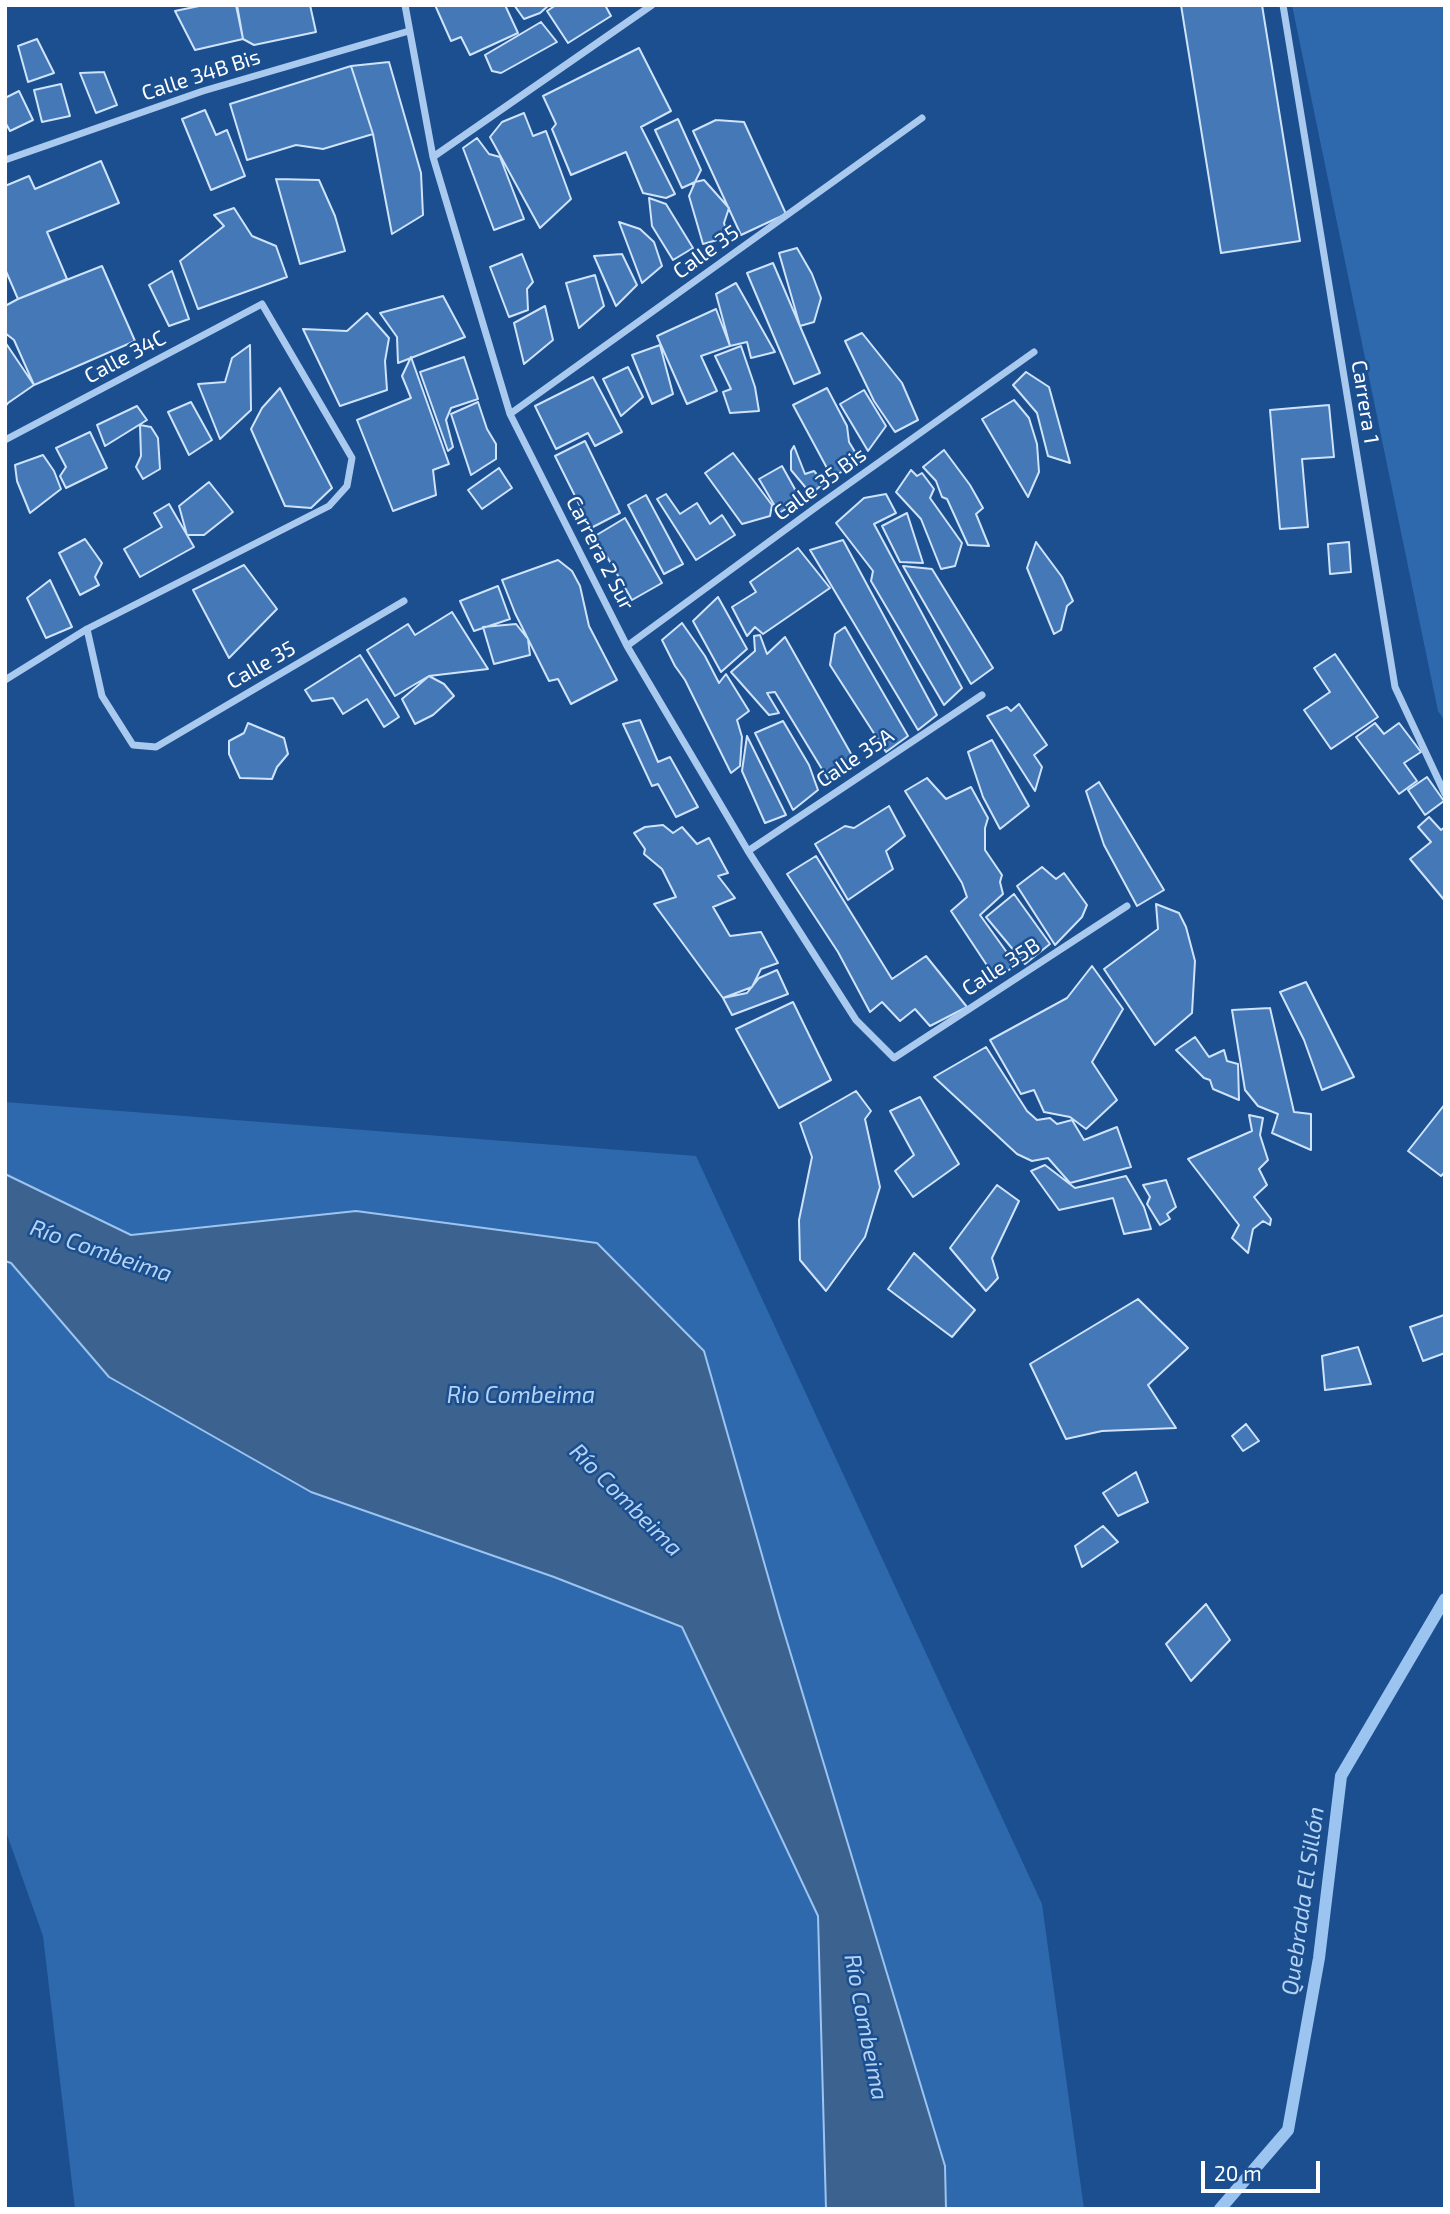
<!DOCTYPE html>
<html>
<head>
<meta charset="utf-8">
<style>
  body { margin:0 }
  #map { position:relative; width:1450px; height:2214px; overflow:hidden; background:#1b4f8f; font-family:"Exo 2",sans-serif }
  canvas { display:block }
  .frame { position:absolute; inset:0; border:7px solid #fff; pointer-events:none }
  .scale { position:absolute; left:1201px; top:2161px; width:119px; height:32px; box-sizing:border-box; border:4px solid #fff; border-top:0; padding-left:9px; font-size:21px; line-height:24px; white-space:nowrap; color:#fff; -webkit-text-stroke:5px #1b4f8f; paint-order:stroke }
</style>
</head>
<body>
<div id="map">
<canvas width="1450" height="2214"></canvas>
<div class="frame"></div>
<div class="scale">20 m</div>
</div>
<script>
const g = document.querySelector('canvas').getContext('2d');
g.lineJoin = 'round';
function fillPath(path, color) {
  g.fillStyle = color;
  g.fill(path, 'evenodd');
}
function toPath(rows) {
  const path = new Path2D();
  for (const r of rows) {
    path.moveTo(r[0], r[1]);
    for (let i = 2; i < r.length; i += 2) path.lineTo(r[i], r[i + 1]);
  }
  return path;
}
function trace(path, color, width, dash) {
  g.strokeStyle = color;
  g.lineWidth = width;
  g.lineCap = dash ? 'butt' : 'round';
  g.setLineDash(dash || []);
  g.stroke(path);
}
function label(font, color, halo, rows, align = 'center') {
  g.font = font + ' "Exo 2",sans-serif';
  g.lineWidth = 5;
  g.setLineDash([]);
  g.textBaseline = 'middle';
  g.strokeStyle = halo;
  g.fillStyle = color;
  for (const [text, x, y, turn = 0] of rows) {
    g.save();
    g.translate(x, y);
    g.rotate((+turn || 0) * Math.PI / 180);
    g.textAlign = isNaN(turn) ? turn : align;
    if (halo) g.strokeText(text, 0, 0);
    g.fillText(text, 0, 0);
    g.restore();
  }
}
const green = toPath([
  [1292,5,1445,5,1445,721,1438,711],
  [5,1102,696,1156,1042,1904,1084,2209,75,2209,43,1936,5,1829]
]);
const water = toPath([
  [5,1174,131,1235,356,1211,597,1243,704,1351,779,1615,945,2166,946,2209,826,2209,818,1916,682,1627,554,1577,311,1492,109,1377,11,1263,5,1261,5,1174]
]);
const stream = toPath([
  [1220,2209,1288,2130,1319,1958,1341,1776,1445,1599]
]);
const building = toPath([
  [204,5,237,5,243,39,195,50,175,11,204,5],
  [236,5,310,5,316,32,254,45,243,39,236,5],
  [435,5,505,5,518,33,470,55,461,37,451,41,435,5],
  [514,5,549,5,540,13,524,19,514,5],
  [556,5,605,5,611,16,568,43,547,11,556,5],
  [1181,5,1262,5,1300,241,1221,253,1181,5],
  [541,22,557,42,501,73,492,71,485,55,541,22],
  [37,39,54,73,28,82,18,46,37,39],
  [639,48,671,111,641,127,675,194,666,198,643,193,626,152,571,175,552,129,556,124,543,96,639,48],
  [389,62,421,173,423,215,392,234,373,134,351,66,389,62],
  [351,66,373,134,323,149,296,145,247,160,230,104,351,66],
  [104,72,117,105,96,113,80,73,104,72],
  [61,84,70,116,42,122,34,90,61,84],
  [19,91,33,120,10,131,5,122,5,98,19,91],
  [205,110,216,135,227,130,245,176,211,190,182,119,205,110],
  [524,113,533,136,546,131,571,199,540,228,490,137,502,122,524,113],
  [678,119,701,170,695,182,682,188,655,130,678,119],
  [716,120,744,122,786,214,741,235,693,131,716,120],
  [477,138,489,154,500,157,524,219,494,230,463,148,477,138],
  [101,161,119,203,47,232,67,279,18,299,5,269,5,186,29,176,35,189,101,161],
  [276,179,319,180,335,216,345,251,300,264,276,179],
  [704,180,729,208,724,223,728,237,703,244,689,196,695,182,704,180],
  [649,198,666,204,693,248,673,260,652,226,649,198],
  [234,208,252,236,276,246,287,277,198,309,180,261,224,226,214,215,234,208],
  [619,222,640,229,654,242,662,266,642,283,619,222],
  [797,248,812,274,821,298,814,322,800,326,779,253,797,248],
  [522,254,533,282,527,289,528,310,509,317,490,267,522,254],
  [622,254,637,285,616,306,594,256,622,254],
  [773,263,820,373,794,384,747,273,773,263],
  [102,266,135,341,34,385,14,340,5,333,5,306,18,299,102,266],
  [172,271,189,319,169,326,149,285,172,271],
  [595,275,604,306,579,328,566,283,595,275],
  [736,283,775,352,751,358,747,342,730,346,716,294,736,283],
  [443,296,465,337,398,363,397,337,380,313,443,296],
  [545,306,553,340,524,364,514,323,545,306],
  [716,309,730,346,701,356,717,391,687,404,657,336,716,309],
  [367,313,389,338,385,361,387,390,340,406,303,329,347,331,367,313],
  [862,333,902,383,918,420,895,432,874,401,845,341,862,333],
  [5,342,34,385,8,403,5,407,5,342],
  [250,345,251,410,220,439,198,384,225,382,232,358,250,345],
  [660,345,673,394,652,404,632,355,660,345],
  [741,346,755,387,759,411,730,413,723,392,731,389,715,356,741,346],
  [411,357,449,464,433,470,436,495,393,511,357,420,411,398,402,376,411,357],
  [464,357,478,399,451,408,446,420,453,447,448,451,420,372,464,357],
  [628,367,643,397,621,416,603,379,628,367],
  [1026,372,1049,387,1070,463,1048,456,1037,413,1013,385,1026,372],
  [593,377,622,432,595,446,588,433,556,449,535,406,593,377],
  [280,388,332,488,311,508,285,506,251,429,262,408,280,388],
  [827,388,847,426,849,442,860,460,835,476,828,470,793,405,827,388],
  [864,390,886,426,868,451,840,404,864,390],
  [1014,400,1029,418,1037,444,1039,472,1028,497,982,419,1014,400],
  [191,402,212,440,189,455,168,412,191,402],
  [478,402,487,429,496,444,496,459,471,475,451,414,478,402],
  [1329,405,1334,457,1302,459,1308,527,1280,529,1270,410,1329,405],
  [137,406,147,420,105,446,97,425,137,406],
  [140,425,151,427,158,438,160,469,143,479,136,467,141,456,140,425],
  [90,432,107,468,66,488,60,476,66,467,56,448,90,432],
  [585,441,620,513,591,528,555,456,585,441],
  [794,446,805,474,814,471,824,483,811,494,791,470,791,451,794,446],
  [944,450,970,485,983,508,976,514,989,546,968,545,947,499,942,497,936,481,923,467,944,450],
  [733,453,772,505,770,516,742,524,705,473,733,453],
  [43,455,54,471,61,489,30,513,17,481,15,465,43,455],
  [782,466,801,500,779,513,759,479,782,466],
  [499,468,512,488,482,509,468,490,499,468],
  [911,470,917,476,922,473,934,489,930,498,962,543,955,566,941,569,921,519,896,492,911,470],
  [209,482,233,512,204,535,187,535,179,506,209,482],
  [666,494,680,514,697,503,710,524,722,515,735,535,696,560,657,499,666,494],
  [886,494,896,513,874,524,962,688,944,705,871,581,873,571,836,523,864,498,886,494],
  [646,495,683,564,664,574,628,505,646,495],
  [169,504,194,547,140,577,124,549,162,527,154,513,169,504],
  [907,513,923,563,900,562,882,526,907,513],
  [625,518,662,583,632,600,595,536,625,518],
  [85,539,102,563,95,577,99,585,80,595,59,553,85,539],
  [843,540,937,715,918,730,810,550,843,540],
  [1036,542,1062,577,1073,601,1067,606,1061,630,1054,634,1027,568,1036,542],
  [1349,542,1351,572,1330,574,1328,544,1349,542],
  [798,548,830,588,763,634,755,627,747,636,732,607,756,592,750,582,798,548],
  [558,560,572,571,580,586,589,626,617,680,571,704,558,679,549,681,515,613,502,580,558,560],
  [244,565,277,609,229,658,193,590,244,565],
  [903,566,932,569,993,668,971,684,903,566],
  [50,580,72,627,46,638,27,598,50,580],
  [498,586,510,619,474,631,460,601,498,586],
  [718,597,747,649,721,672,693,621,718,597],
  [452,612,488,669,429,676,395,696,367,650,408,624,415,635,452,612],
  [682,623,705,656,719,683,726,674,749,711,737,720,742,737,740,766,731,773,685,680,675,666,662,640,682,623],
  [516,624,528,639,530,655,494,664,483,627,516,624],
  [845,627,908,736,886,752,830,665,835,634,845,627],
  [760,635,767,654,785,637,854,759,828,779,775,692,767,693,779,713,769,715,731,672,755,651,754,636,760,635],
  [1335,654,1378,717,1331,749,1304,710,1330,692,1314,668,1335,654],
  [360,655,399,717,384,727,367,699,343,714,333,698,312,701,305,690,360,655],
  [429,676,444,684,454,696,433,715,415,724,402,699,429,676],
  [1019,704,1047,745,1034,755,1042,767,1035,791,987,716,1007,707,1011,711,1019,704],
  [640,720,658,762,670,757,698,807,676,817,658,784,652,786,623,724,640,720],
  [783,721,809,765,818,790,793,810,755,733,783,721],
  [248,723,284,738,288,754,277,767,272,779,240,778,229,754,229,741,244,733,248,723],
  [1375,723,1384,734,1399,723,1421,752,1404,763,1417,781,1399,794,1356,737,1375,723],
  [747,736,786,815,765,823,742,771,747,736],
  [992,740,1029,806,1000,829,983,797,968,752,992,740],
  [1427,777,1444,801,1425,815,1408,790,1427,777],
  [927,778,946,799,971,787,988,818,985,828,985,850,1002,875,1000,882,1003,894,980,915,1016,965,996,979,951,911,967,897,962,883,905,791,927,778],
  [1099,782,1164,890,1137,906,1104,845,1086,791,1099,782],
  [889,806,905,836,886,851,893,869,848,900,815,844,845,826,854,828,889,806],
  [1429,817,1441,830,1445,827,1445,901,1410,859,1431,842,1418,827,1429,817],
  [663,825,673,833,682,827,697,844,709,838,728,873,718,876,735,898,713,907,730,936,761,932,778,963,761,969,752,987,723,998,654,904,676,897,662,869,644,854,645,849,634,833,645,827,663,825],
  [816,856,892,979,926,956,967,1007,930,1026,915,1009,900,1021,882,1002,870,1012,838,952,787,874,816,856],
  [1042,867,1056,879,1064,873,1087,905,1082,917,1055,945,1017,886,1042,867],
  [1014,894,1050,944,1025,964,986,917,1014,894],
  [1156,904,1179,913,1186,927,1195,961,1192,1013,1155,1045,1104,969,1158,929,1156,904],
  [1092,966,1123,1009,1092,1062,1117,1100,1086,1129,1070,1117,1044,1112,1034,1090,1021,1094,990,1040,1067,998,1092,966],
  [777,970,788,994,732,1015,723,998,747,993,759,978,777,970],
  [1306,982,1354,1077,1322,1090,1304,1040,1280,992,1306,982],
  [793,1002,831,1080,779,1108,736,1029,793,1002],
  [1270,1008,1294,1112,1311,1114,1311,1150,1272,1133,1278,1114,1258,1106,1245,1090,1232,1010,1270,1008],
  [1195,1037,1209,1057,1224,1050,1227,1061,1238,1064,1239,1100,1213,1089,1210,1080,1204,1078,1176,1050,1195,1037],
  [986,1047,1027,1111,1037,1120,1050,1118,1057,1124,1072,1120,1084,1140,1117,1127,1131,1167,1070,1183,1048,1158,1032,1161,1017,1154,934,1077,986,1047],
  [856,1091,871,1111,865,1119,880,1187,865,1237,826,1291,800,1260,799,1220,812,1157,800,1123,856,1091],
  [920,1097,959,1164,913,1197,895,1171,914,1155,890,1111,920,1097],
  [1445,1104,1445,1172,1441,1176,1408,1151,1445,1104],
  [1249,1115,1263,1118,1260,1135,1268,1160,1259,1169,1267,1185,1254,1197,1271,1219,1270,1225,1263,1221,1253,1229,1248,1253,1232,1238,1239,1225,1188,1159,1252,1131,1249,1115],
  [1045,1165,1075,1188,1126,1176,1144,1207,1151,1229,1124,1234,1113,1198,1059,1210,1031,1171,1045,1165],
  [1166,1180,1176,1207,1167,1214,1170,1219,1160,1225,1147,1204,1150,1197,1143,1185,1166,1180],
  [997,1185,1019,1201,992,1258,998,1278,986,1291,950,1248,997,1185],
  [914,1253,975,1310,952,1337,888,1289,914,1253],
  [1138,1299,1188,1348,1148,1385,1176,1428,1102,1431,1066,1439,1030,1364,1138,1299],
  [1444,1315,1445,1353,1423,1361,1410,1327,1444,1315],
  [1358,1347,1371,1384,1325,1390,1322,1356,1358,1347],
  [1246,1424,1259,1441,1243,1451,1232,1436,1246,1424],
  [1136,1472,1148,1502,1118,1516,1103,1493,1136,1472],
  [1103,1526,1118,1542,1082,1567,1075,1546,1103,1526],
  [1206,1604,1230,1640,1191,1681,1166,1644,1206,1604]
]);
const street = toPath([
  [405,5,433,157,510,414,627,646,748,851,856,1020,894,1058,1127,906],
  [1283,5,1395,687,1445,794],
  [433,157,652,5],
  [5,160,203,91,409,31],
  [510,414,922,118],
  [5,440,262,304,352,458,347,486,329,506,87,629,5,680],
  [87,629,102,696,133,745,156,747,404,601],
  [627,646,819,505,1034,352],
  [748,851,982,695]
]);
const streetNames = [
  ["Calle 34B Bis",201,75,-18],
  ["Calle 35",706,252,-36],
  ["Calle 34C",125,357,-28],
  ["Carrera 1",1365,402,81],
  ["Calle 35 Bis",820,484,-36],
  ["Carrera 2 Sur",600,553,63],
  ["Calle 35",261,665,-30],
  ["Calle 35A",855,758,-34],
  ["Calle 35B",1001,967,-33]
];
const waterNames = [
  ["Río Combeima",101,1251,19],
  ["Rio Combeima",521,1395],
  ["Río Combeima",626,1500,45],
  ["Quebrada El Sillón",1303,1901,-82],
  ["Río Combeima",866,2027,79]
];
fillPath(green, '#2e69ad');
fillPath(water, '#3c6290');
trace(water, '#9cc4f0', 2);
trace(stream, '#9cc4f0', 12);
fillPath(building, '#4478b7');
trace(building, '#cfe3fa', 2);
trace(street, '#a9c9ee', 7);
label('21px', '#fff', '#1b4f8f', streetNames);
label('italic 23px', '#b5d3f5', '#1b4f8f', waterNames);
</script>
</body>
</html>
